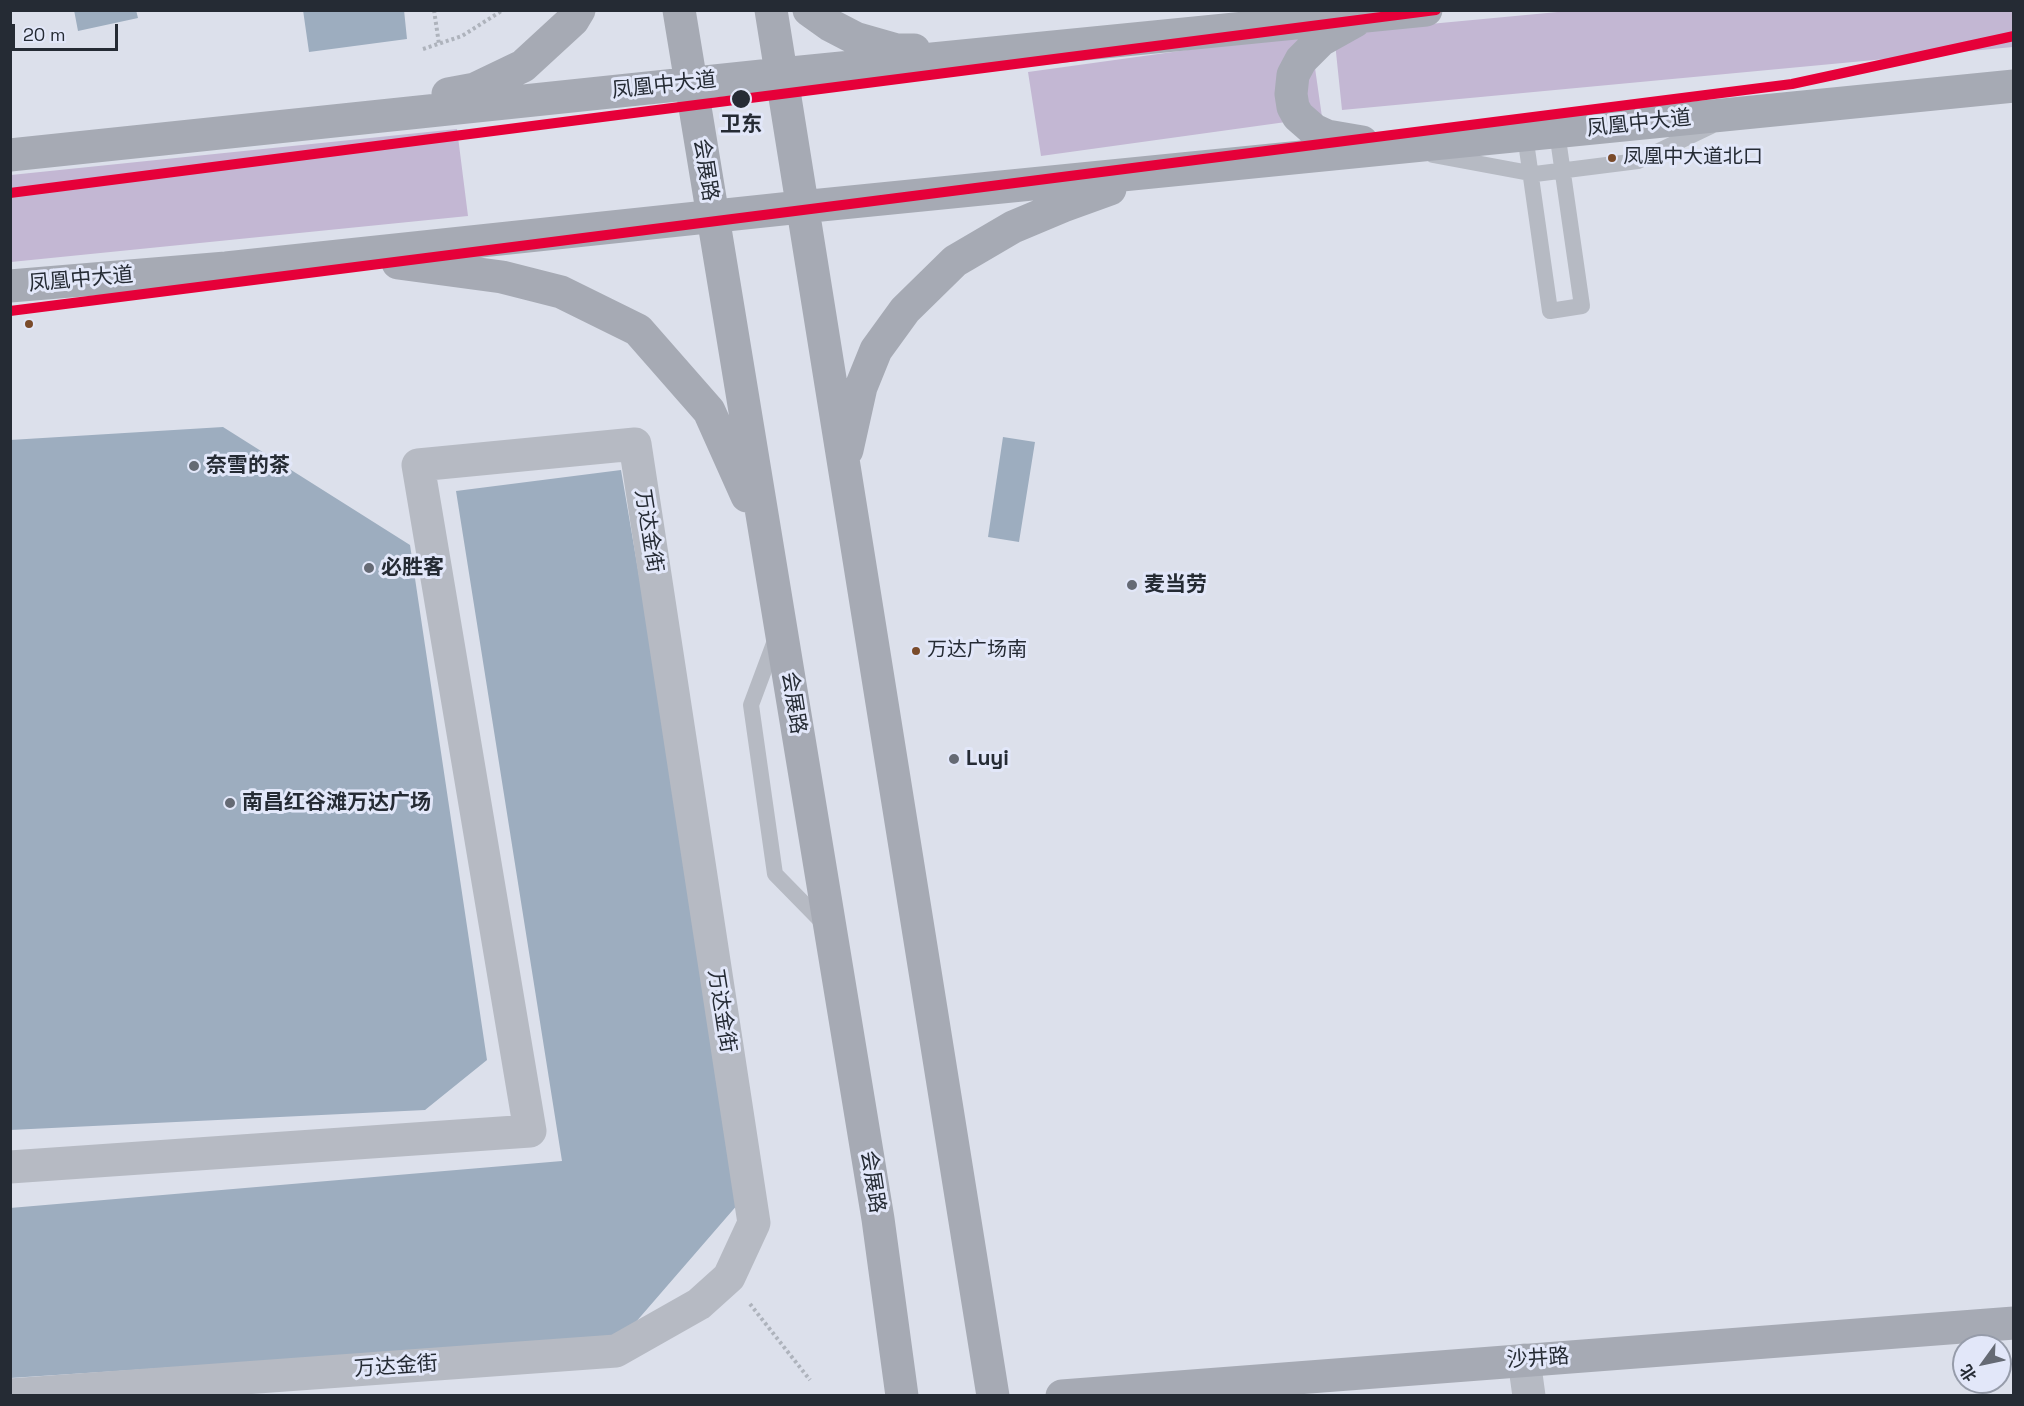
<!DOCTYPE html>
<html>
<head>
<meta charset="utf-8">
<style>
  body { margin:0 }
  #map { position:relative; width:2024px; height:1406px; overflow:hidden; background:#dce0eb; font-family:"Space Grotesk","Noto Sans SC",sans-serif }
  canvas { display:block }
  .frame { position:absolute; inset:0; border:12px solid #252b34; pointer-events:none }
  .north { position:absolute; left:1952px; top:1334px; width:60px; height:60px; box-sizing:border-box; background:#e2e7f9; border:2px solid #969caa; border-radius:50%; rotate:237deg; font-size:16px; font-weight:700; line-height:24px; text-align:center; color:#252b34 }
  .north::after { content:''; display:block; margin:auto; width:21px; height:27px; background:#656a74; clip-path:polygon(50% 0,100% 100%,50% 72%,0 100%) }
  .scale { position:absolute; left:12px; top:24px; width:106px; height:27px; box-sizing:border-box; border:3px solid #252b34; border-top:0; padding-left:8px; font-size:18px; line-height:21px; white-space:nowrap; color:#252b34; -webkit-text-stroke:4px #e2e7f9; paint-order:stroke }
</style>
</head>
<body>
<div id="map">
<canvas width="2024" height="1406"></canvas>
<div class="frame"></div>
<div class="north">北</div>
<div class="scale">20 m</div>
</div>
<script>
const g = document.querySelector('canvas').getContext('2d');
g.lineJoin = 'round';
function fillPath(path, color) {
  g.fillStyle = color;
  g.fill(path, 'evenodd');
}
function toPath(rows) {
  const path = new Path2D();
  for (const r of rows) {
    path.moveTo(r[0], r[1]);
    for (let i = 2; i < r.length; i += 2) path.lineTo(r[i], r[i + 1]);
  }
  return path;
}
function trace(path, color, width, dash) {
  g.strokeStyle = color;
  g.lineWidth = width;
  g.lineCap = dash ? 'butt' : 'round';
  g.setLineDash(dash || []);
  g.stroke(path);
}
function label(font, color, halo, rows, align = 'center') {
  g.font = font + ' "Space Grotesk","Noto Sans SC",sans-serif';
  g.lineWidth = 6;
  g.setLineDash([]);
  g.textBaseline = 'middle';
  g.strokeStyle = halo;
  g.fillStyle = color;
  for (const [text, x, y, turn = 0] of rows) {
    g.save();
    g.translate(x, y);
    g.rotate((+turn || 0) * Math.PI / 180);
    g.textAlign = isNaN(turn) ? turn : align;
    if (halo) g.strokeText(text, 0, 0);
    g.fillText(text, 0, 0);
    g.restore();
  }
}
const green = toPath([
  [1579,10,2014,11,2013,47,1342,110,1334,33],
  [1310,33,1322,117,1041,156,1028,72],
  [457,129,468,216,11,262,11,175]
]);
const building = toPath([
  [74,10,136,10,138,18,78,31],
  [303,10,404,10,407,39,309,52],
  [223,427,410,545,487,1060,425,1110,10,1130,10,440],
  [1003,437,1035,442,1019,542,988,537],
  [621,470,745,1196,622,1338,10,1378,10,1208,562,1161,456,491]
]);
const path = toPath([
  [434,10,439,44],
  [423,49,462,36,503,10],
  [750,1304,810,1380]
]);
const lane = toPath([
  [1525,135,1550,311,1582,306,1557,132],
  [1433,155,1535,174,1638,161,1711,126],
  [776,638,751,705,775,874,825,925]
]);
const street = toPath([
  [10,1167,530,1131,418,465,635,444,754,1223,729,1277,699,1304,616,1351,10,1395],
  [1524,1360,1529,1396]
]);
const secondary = toPath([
  [679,10,878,1219,902,1396],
  [771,10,993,1396],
  [809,10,830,25,855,38,897,50,914,50],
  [1355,21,1321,40,1301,60,1293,75,1291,94,1293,107,1298,116,1314,130,1327,136,1362,142],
  [448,94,475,89,523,66,573,20,579,10],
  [10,155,781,74,1426,10],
  [398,263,502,277,561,292,638,330,709,411,747,496],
  [10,286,226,268,801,207,2014,86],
  [847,450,861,387,876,350,905,310,955,261,1013,227,1063,206,1110,189],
  [1062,1396,2014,1323]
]);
const metro1 = toPath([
  [10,193,1436,10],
  [10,311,1792,84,2014,36]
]);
const markers = [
  [741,99,10,"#252b34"],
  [1612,158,5,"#7a4b2a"],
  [29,324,5,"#7a4b2a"],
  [194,466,6,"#656a74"],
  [369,568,6,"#656a74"],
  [1132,585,6,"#656a74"],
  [916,651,5,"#7a4b2a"],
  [954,759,6,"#656a74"],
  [230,803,6,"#656a74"]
];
const busNames = [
  ["凤凰中大道北口",1623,158],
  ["万达广场南",927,651]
];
const streetNames = [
  ["凤凰中大道",664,86,-6],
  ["凤凰中大道",1639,124,-6],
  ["会展路",705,170,81],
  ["凤凰中大道",81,280,-5],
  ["万达金街",648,531,81],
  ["会展路",793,703,81],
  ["万达金街",721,1011,81],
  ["会展路",872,1182,81],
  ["沙井路",1538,1359,-4],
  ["万达金街",396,1367,-4]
];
const stopNames = [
  ["卫东",741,125]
];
const poiNames = [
  ["奈雪的茶",206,466],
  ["必胜客",381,568],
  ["麦当劳",1144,585],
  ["Luyi",966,759],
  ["南昌红谷滩万达广场",242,803]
];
fillPath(green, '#c3b7d3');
fillPath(building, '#9dadbf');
trace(path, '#aeb3bc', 4, [3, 3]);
trace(lane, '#b6bac3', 16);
trace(street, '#b6bac3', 33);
trace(secondary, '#a6aab4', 33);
trace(metro1, '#e60039', 10);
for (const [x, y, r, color] of markers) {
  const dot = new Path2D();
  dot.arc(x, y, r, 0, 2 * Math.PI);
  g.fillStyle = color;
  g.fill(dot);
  trace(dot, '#e2e7f9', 2);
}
label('20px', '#252b34', '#e2e7f9', busNames, 'left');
label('21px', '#252b34', '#e2e7f9', streetNames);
label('bold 21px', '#252b34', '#e2e7f9', stopNames);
label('bold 21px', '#252b34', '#e2e7f9', poiNames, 'left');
</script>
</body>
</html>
